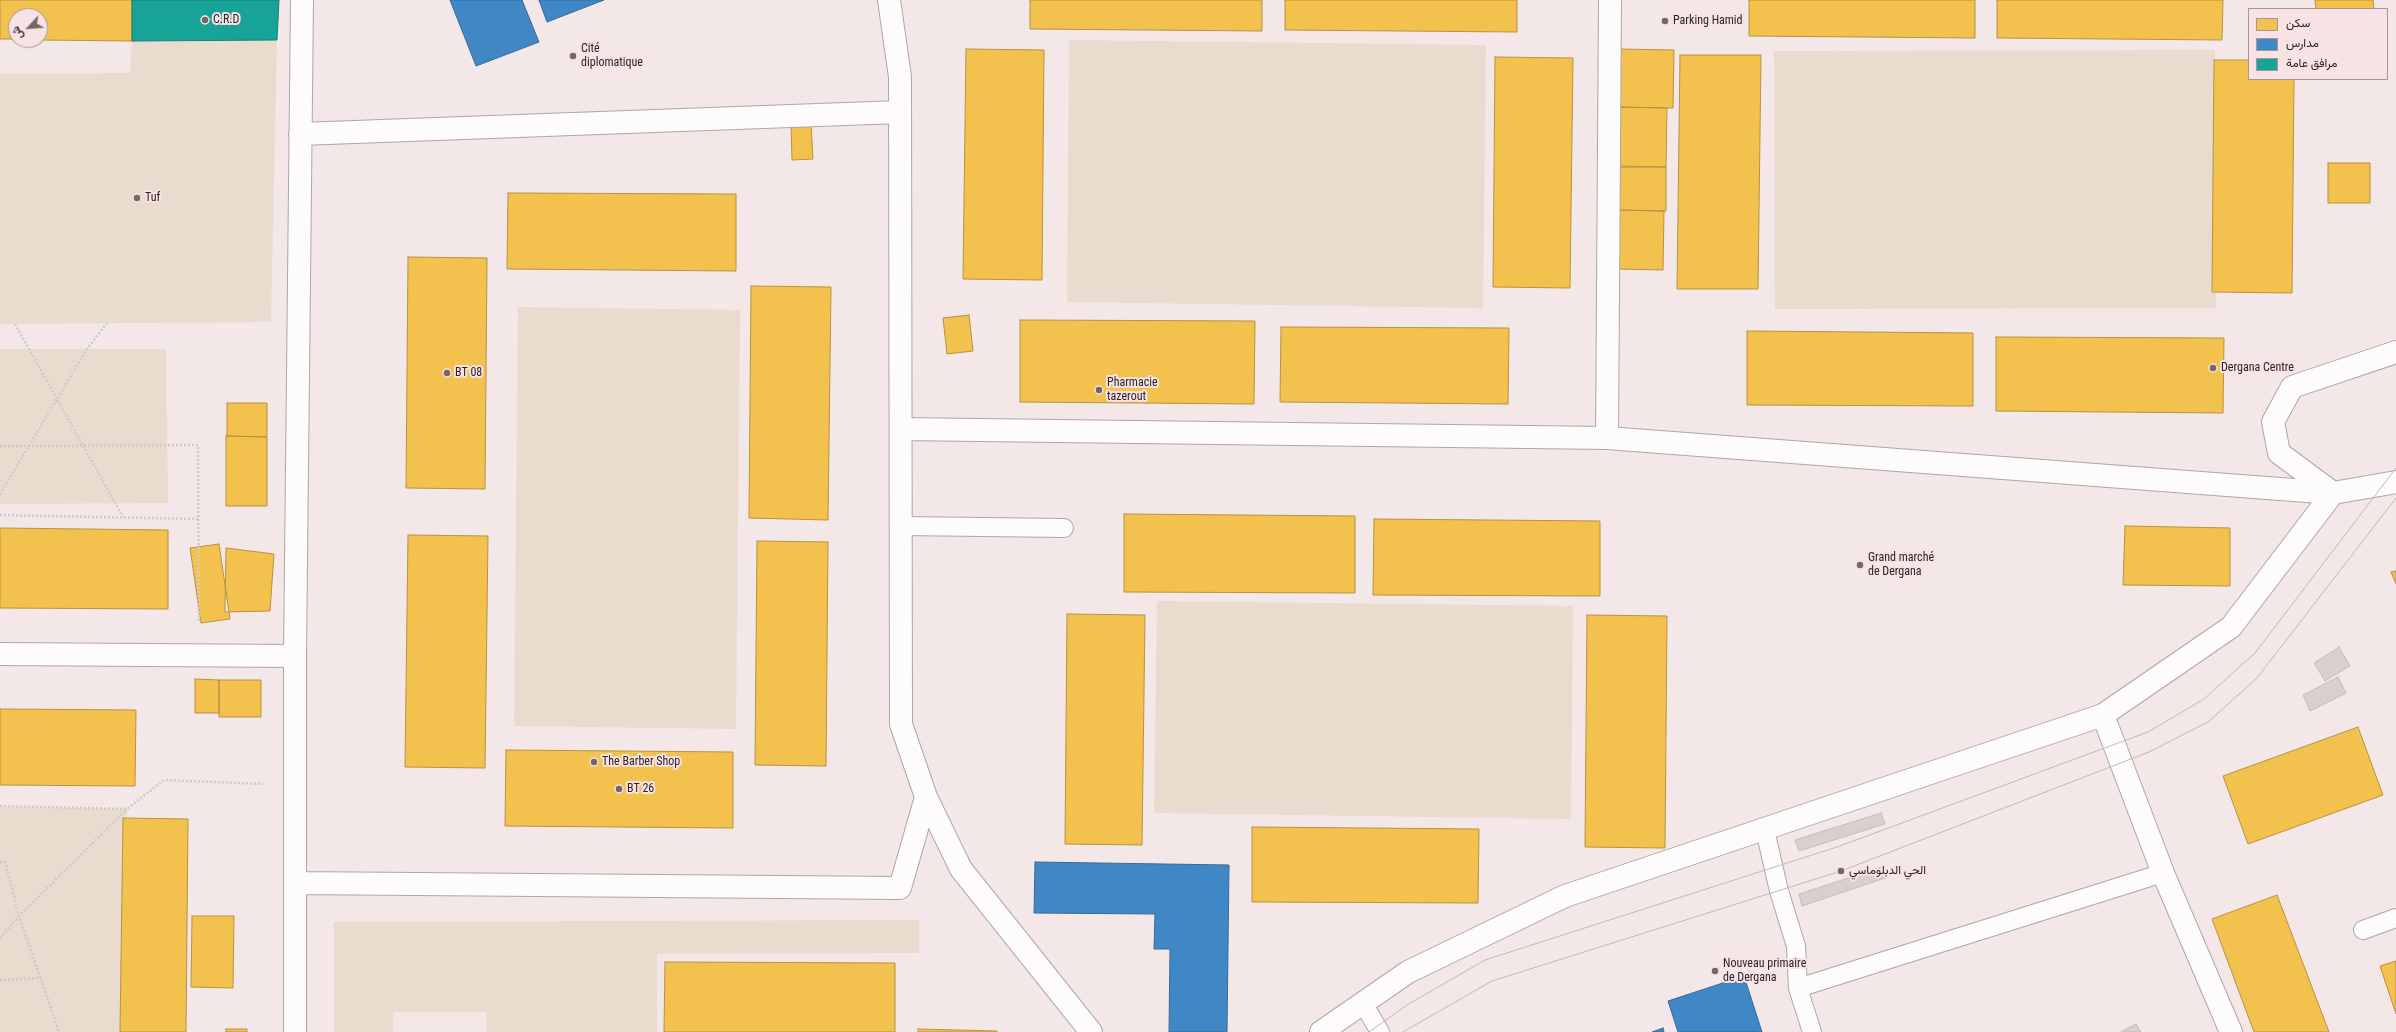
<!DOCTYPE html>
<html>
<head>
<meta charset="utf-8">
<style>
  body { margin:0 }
  #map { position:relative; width:2396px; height:1032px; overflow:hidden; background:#f3e7e8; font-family:"Roboto Condensed",Vazirmatn,sans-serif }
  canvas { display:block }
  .legend { position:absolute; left:2248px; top:8px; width:140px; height:72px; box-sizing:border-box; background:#f8e2e4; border:1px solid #a69698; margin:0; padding:5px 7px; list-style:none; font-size:12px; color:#2c2425 }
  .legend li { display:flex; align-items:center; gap:8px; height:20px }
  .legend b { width:20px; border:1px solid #a69698 }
  .north { position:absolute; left:8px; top:8px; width:40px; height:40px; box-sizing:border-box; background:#f8e2e4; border:1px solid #a69698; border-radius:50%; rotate:244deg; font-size:11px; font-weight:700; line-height:16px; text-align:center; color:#2c2425 }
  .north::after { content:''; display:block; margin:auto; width:14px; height:18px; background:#726869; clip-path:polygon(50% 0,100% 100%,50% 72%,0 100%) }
</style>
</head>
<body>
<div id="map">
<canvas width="2396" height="1032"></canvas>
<ul class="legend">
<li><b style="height:11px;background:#f2c14e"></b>سكن</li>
<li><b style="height:11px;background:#3f88c5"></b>مدارس</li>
<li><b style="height:11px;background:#17a398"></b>مرافق عامة</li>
</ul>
<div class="north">ش</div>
</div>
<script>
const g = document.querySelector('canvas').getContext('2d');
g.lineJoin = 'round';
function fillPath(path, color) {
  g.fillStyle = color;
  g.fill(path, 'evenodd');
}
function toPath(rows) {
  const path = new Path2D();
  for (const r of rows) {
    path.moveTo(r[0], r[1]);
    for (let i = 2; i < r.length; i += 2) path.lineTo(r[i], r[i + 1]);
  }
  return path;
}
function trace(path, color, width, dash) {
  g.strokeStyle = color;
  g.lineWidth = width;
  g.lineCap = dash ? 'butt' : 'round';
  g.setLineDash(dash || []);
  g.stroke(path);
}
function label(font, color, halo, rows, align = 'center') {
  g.font = font + ' "Roboto Condensed",Vazirmatn,sans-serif';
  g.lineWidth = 4;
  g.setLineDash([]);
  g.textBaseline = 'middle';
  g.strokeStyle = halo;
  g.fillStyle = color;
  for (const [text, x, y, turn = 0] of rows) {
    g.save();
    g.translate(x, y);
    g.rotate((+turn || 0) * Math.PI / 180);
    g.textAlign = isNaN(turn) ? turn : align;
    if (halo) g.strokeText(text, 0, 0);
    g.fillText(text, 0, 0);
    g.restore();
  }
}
const green = toPath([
  [277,40,271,322,0,324,0,74,130,73,132,41],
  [1069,40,1486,45,1483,308,1067,302],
  [2215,50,2216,308,1775,309,1774,51],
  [518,307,740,310,736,729,514,726],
  [0,349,166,349,168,503,0,504],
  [1157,601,1573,606,1571,819,1154,813],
  [0,807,127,809,125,1032,0,1032],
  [919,920,919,953,657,954,657,1032,487,1032,486,1012,393,1012,393,1032,334,1032,334,922]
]);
const homes = toPath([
  [0,0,132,0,132,41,40,40,40,16,16,16,16,39,0,39,0,0],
  [1030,0,1262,0,1262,31,1030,29,1030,0],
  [1285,0,1517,0,1517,32,1285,30,1285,0],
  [1749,0,1975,0,1975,38,1749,36,1749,0],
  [1997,0,2223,0,2222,40,1997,38,1997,0],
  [2315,0,2373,0,2374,9,2316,9,2315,0],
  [966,49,1044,50,1042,280,963,279,966,49],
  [1618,49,1674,50,1673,108,1617,107,1618,49],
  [1680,55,1761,55,1758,289,1677,289,1680,55],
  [1495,57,1573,58,1570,288,1493,287,1495,57],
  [2214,60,2249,60,2249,79,2294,79,2292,293,2212,292,2214,60],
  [1617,107,1667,108,1666,167,1617,166,1617,107],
  [811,124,813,159,792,160,791,125,811,124],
  [2328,163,2370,163,2370,203,2328,203,2328,163],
  [1617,167,1666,167,1666,211,1617,210,1617,167],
  [508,193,736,194,736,271,507,269,508,193],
  [1617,210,1664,211,1663,270,1616,269,1617,210],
  [408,257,487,258,485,489,406,488,408,257],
  [751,286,831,287,828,520,749,518,751,286],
  [969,315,973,351,947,354,943,318,969,315],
  [1020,320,1255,321,1254,404,1020,402,1020,320],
  [1281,327,1509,328,1508,404,1280,402,1281,327],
  [1747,331,1973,333,1973,406,1747,405,1747,331],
  [1996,337,2224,338,2223,413,1996,411,1996,337],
  [227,403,267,403,267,437,227,436,227,403],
  [226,436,267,437,267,506,226,506,226,436],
  [1124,514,1355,516,1355,593,1124,592,1124,514],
  [1374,519,1600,521,1600,596,1373,595,1374,519],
  [2125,526,2230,528,2230,586,2123,585,2125,526],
  [0,528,168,530,168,609,0,608,0,528],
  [408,535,488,536,485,768,405,767,408,535],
  [757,541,828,542,826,766,755,765,757,541],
  [219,544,230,619,201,623,190,548,219,544],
  [226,548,274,554,270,611,225,612,226,548],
  [2396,571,2396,584,2391,572,2396,571],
  [1067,614,1145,615,1142,845,1065,844,1067,614],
  [1587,615,1667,616,1665,848,1585,847,1587,615],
  [195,679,219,680,219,713,195,713,195,679],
  [219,680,261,680,261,717,219,717,219,680],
  [0,709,136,710,135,786,0,785,0,709],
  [2358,727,2383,795,2248,844,2223,776,2358,727],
  [506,750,733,752,733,828,505,826,506,750],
  [123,818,188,819,186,1032,120,1032,123,818],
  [1252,827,1479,829,1478,903,1252,902,1252,827],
  [2277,895,2329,1032,2254,1032,2212,919,2277,895],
  [192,916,234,916,233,988,191,987,192,916],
  [2396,961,2396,1014,2380,966,2396,961],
  [665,962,895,963,895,1032,664,1032,665,962],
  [226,1029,247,1029,247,1032,226,1032,226,1029],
  [918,1029,997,1031,997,1032,918,1032,918,1029]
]);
const schools = toPath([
  [450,0,522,0,539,42,476,66,450,0],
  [539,0,604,0,547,22,539,0],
  [1035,862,1229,865,1227,1032,1169,1032,1170,949,1154,949,1155,914,1034,913,1035,862],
  [1744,976,1762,1032,1678,1032,1668,1001,1744,976],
  [1663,1028,1664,1032,1652,1032,1663,1028]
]);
const public = toPath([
  [132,0,279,0,277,40,132,41,132,0]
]);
const building = toPath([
  [2339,647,2350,666,2325,681,2314,663,2339,647],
  [2338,677,2346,693,2310,711,2303,695,2338,677],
  [1881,813,1885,824,1799,851,1795,840,1881,813],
  [1885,866,1888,877,1802,906,1799,894,1885,866],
  [2136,1024,2141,1032,2121,1032,2136,1024]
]);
const path = toPath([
  [15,324,123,517],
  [0,446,198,445,199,623],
  [0,494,87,349,107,323],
  [0,515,198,519],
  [0,806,127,809,164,780,263,784],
  [0,862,5,862,19,916,59,1032],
  [0,938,19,916,127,809],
  [0,980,41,978]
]);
const service = toPath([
  [901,526,1064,528],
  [1765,830,1779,891,1796,946,1798,988],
  [2363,930,2396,918],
  [1363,1003,1380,1032],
  [1812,1032,1798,988,2163,873]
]);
const minor = toPath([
  [889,0,900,77,901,724,926,797,961,869,1091,1032],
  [300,134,900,112],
  [901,429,1607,438,2333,493],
  [1607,438,1610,0],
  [0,654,295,656],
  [2103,715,2163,873,2231,1032],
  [295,883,900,888,926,797],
  [295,1032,295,656,302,0],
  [1321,1032,1408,972,1565,896,2103,715,2231,627,2333,493]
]);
const tertiary = toPath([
  [2396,352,2292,387,2273,422,2279,453,2333,493,2396,482]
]);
const tram = toPath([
  [1369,1032,1407,1005,1485,960,1837,847,2148,732,2204,699,2255,653,2396,468],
  [1403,1032,1492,981,1841,871,2149,752,2208,722,2257,678,2396,498]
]);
const markers = [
  [205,20,4,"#726869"],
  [1665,21,4,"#726869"],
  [573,56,4,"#726869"],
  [137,198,4,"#726869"],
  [2213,368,4,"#726869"],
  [447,373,4,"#726869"],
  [1099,390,4,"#726869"],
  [1860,565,4,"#726869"],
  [594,762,4,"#726869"],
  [619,789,4,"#726869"],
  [1841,871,4,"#726869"],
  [1715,971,4,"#726869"]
];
const poiNames = [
  ["C.R.D",213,20],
  ["Parking Hamid",1673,21],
  ["Cité",581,49],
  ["diplomatique",581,63],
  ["Tuf",145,198],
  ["Dergana Centre",2221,368],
  ["BT 08",455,373],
  ["Pharmacie",1107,383],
  ["tazerout",1107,397],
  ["Grand marché",1868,558],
  ["de Dergana",1868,572],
  ["The Barber Shop",602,762],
  ["BT 26",627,789],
  ["الحي الدبلوماسي",1849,871],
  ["Nouveau primaire",1723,964],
  ["de Dergana",1723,978]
];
fillPath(green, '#eadbcf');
fillPath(homes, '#f2c14e');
trace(homes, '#b79242', 1);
fillPath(schools, '#3f88c5');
trace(schools, '#396a95', 1);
fillPath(public, '#17a398');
trace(public, '#1d7d76', 1);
fillPath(building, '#d8cfce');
trace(building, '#c5bdbb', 1);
trace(service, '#afa6a7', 20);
trace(minor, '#afa6a7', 24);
trace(tertiary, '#afa6a7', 24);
trace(path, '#cfcacb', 2.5, [2, 2]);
trace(service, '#fdfbfc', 18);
trace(minor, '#fdfbfc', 22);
trace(tertiary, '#fdfbfc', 22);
trace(tram, '#bdbabb', 1);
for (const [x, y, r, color] of markers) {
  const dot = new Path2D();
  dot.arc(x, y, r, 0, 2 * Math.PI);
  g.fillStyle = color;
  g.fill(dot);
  trace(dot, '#f8e2e4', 1.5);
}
label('12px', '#2c2425', '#f8e2e4', poiNames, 'left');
</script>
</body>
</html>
